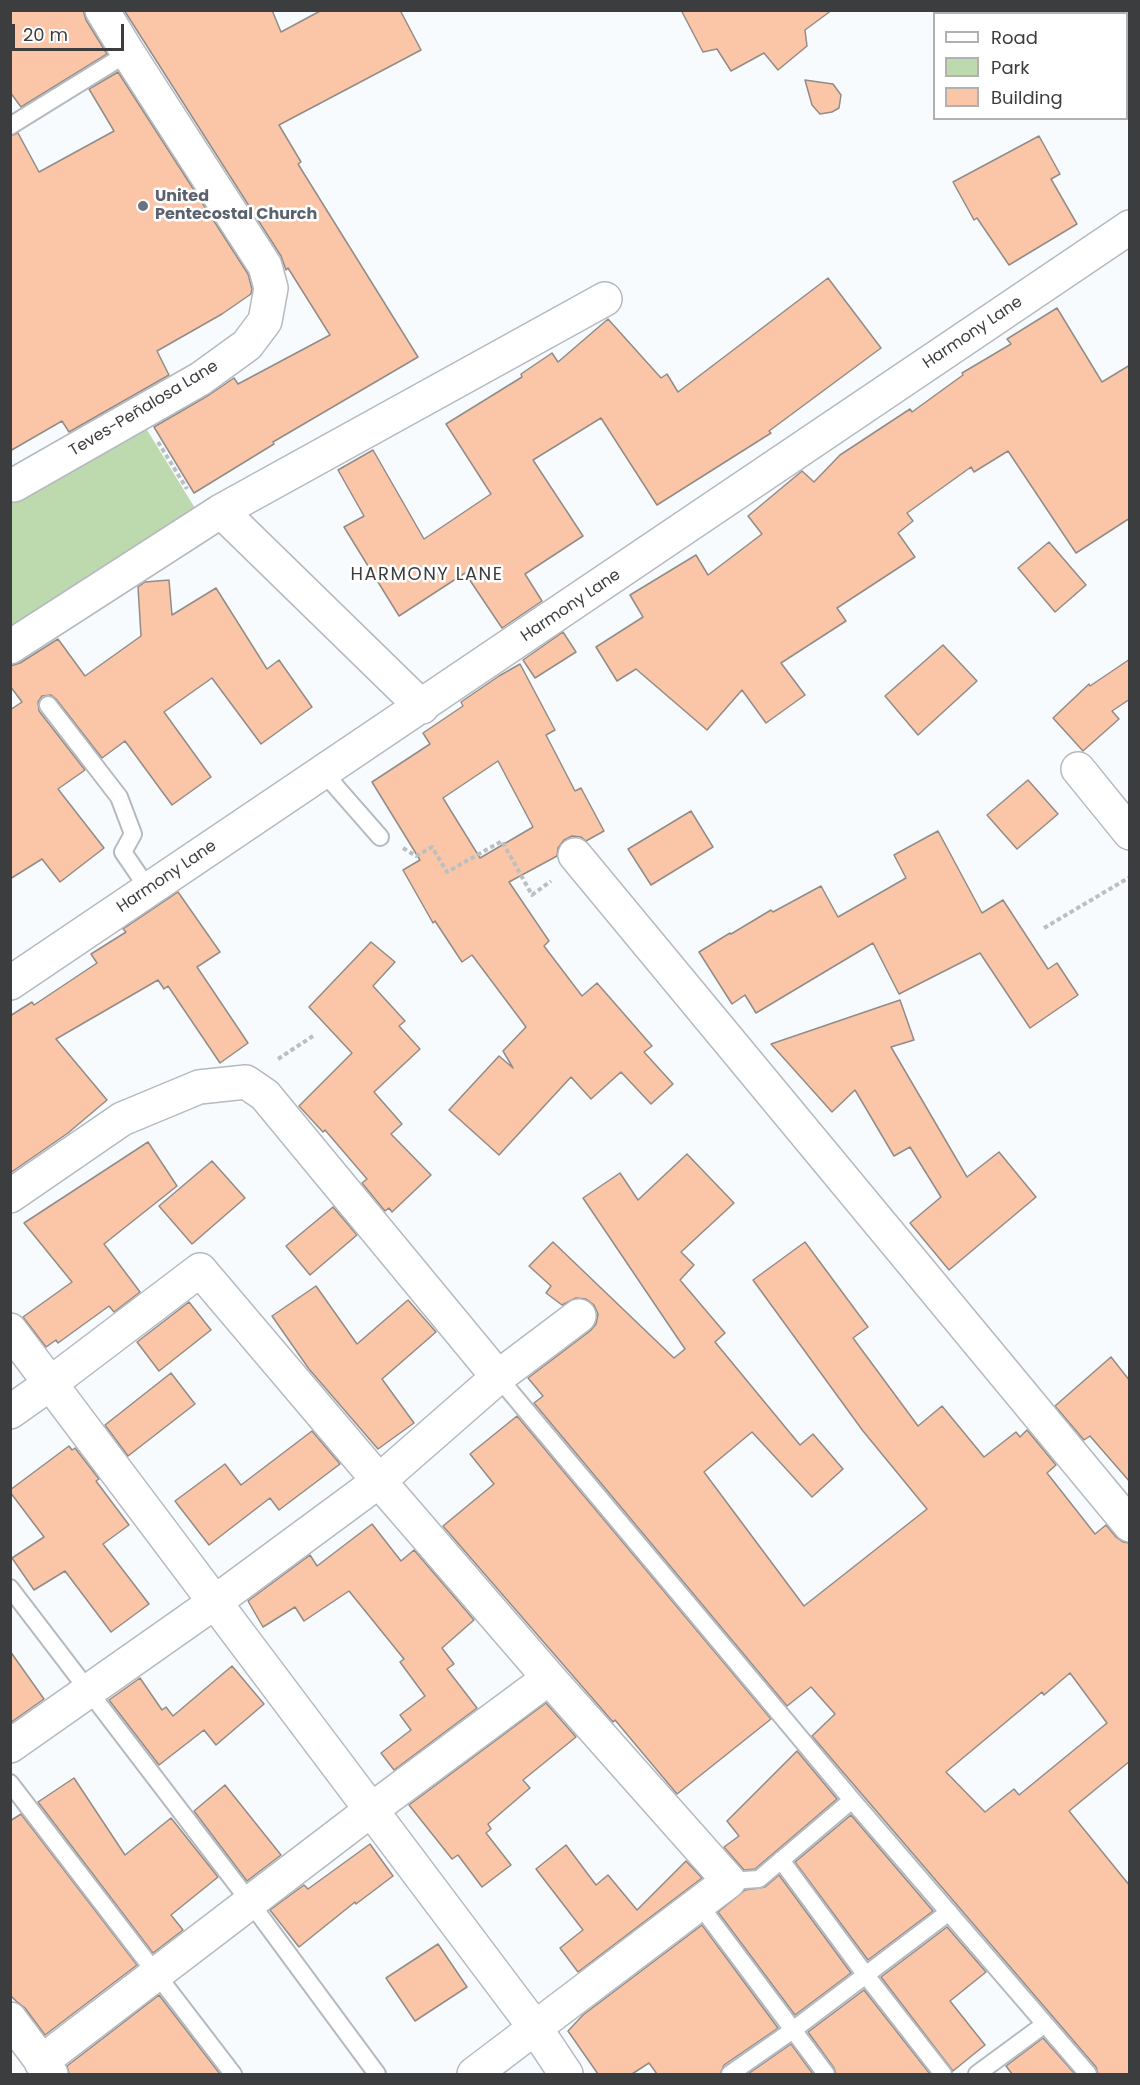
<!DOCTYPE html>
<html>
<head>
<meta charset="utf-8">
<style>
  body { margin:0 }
  #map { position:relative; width:1140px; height:2085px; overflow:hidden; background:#f8fbfe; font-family:Poppins,sans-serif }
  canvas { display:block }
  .frame { position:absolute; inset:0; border:12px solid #3b3d3f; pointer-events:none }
  .legend { position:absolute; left:933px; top:12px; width:195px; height:108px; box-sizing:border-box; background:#fff; border:2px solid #b1b1b2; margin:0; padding:8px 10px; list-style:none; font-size:18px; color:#3b3d3f }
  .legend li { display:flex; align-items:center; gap:12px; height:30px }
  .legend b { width:30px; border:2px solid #b1b1b2 }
  .scale { position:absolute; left:12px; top:24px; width:112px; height:27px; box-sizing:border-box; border:3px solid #3b3d3f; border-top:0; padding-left:8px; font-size:18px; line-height:21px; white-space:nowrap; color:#3b3d3f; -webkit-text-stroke:4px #fff; paint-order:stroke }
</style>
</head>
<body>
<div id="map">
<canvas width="1140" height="2085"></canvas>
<div class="frame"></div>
<ul class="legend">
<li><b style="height:8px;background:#fff"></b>Road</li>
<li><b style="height:16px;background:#bdd9ae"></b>Park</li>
<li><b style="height:16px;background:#fac6a7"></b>Building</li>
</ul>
<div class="scale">20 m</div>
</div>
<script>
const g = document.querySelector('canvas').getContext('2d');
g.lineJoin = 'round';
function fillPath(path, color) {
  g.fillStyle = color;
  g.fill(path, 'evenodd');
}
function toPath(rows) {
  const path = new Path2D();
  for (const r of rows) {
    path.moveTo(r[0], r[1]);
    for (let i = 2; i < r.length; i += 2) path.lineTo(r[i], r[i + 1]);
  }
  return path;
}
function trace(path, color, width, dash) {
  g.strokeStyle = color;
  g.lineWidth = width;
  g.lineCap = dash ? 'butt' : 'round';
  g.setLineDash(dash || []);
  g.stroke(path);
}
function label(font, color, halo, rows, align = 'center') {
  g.font = font + ' Poppins,sans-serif';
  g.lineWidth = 5;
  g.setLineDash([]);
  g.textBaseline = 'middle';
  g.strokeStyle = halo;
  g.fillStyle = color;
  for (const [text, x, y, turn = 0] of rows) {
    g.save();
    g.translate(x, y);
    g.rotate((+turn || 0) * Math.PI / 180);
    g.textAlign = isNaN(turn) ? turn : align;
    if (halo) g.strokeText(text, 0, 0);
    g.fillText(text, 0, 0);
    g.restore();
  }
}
const green = toPath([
  [144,425,198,513,11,634,11,493]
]);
const building = toPath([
  [10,10,83,10,86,20,107,54,21,107,10,92,10,10],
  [124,10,272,10,281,32,322,10,400,10,421,50,279,125,301,162,298,164,418,357,273,442,274,444,194,493,154,427,209,395,234,378,238,384,330,335,288,268,286,270,281,256,124,10],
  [681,10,832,10,805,30,807,46,778,70,764,53,731,71,717,49,703,52,681,10],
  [118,72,248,274,252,289,251,294,222,314,157,351,169,375,69,432,62,421,10,451,10,136,18,133,39,172,114,131,89,89,118,72],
  [805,80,833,84,841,95,839,108,832,112,820,114,812,105,805,80],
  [1039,136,1060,174,1051,179,1077,224,1009,265,977,218,974,220,953,182,1039,136],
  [828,278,881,348,769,431,771,433,657,505,601,418,533,460,583,536,525,574,542,601,502,628,465,573,399,616,344,527,364,516,338,470,373,450,424,539,491,494,446,424,522,377,521,374,552,353,558,362,608,319,661,378,667,374,678,392,828,278],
  [1057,308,1102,382,1130,365,1130,518,1076,553,1008,451,974,472,971,467,907,513,913,521,898,533,915,557,837,608,846,621,781,663,805,695,766,723,742,690,707,730,636,669,617,681,596,647,643,617,630,595,696,555,708,575,762,534,748,516,802,471,814,482,840,455,910,409,912,412,963,375,962,373,1011,344,1007,339,1057,308],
  [1049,542,1086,585,1055,612,1018,568,1049,542],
  [169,580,172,615,216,588,267,669,279,660,312,707,261,744,212,678,164,712,211,777,172,805,125,741,102,758,56,699,51,695,42,696,38,702,39,711,85,770,58,789,104,848,60,882,42,859,10,879,10,710,22,702,10,686,10,666,20,663,58,639,85,676,141,636,138,587,145,582,169,580],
  [563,632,576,652,535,678,523,660,563,632],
  [943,645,977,681,918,735,885,696,943,645],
  [1130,659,1130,699,1112,711,1119,719,1083,751,1053,718,1089,684,1090,686,1130,659],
  [520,664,555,730,546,735,575,791,581,788,604,831,586,841,581,837,572,836,564,840,558,848,557,856,509,882,549,941,544,946,582,996,597,983,652,1046,644,1052,673,1084,651,1104,621,1072,591,1099,571,1077,499,1155,449,1110,499,1056,513,1068,503,1051,526,1027,472,955,462,962,435,921,433,923,403,870,420,860,372,782,430,744,423,733,463,706,461,702,499,676,520,664],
  [498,761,533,827,480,858,443,798,498,761],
  [1028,780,1058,814,1017,849,987,815,1028,780],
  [691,811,713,847,651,885,628,849,691,811],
  [938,831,982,913,1003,900,1048,969,1057,963,1078,995,1030,1028,980,953,899,994,873,943,756,1013,745,995,732,1004,699,952,730,933,731,934,771,910,773,912,821,886,838,917,906,878,894,855,938,831],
  [178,892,220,952,197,967,248,1043,220,1063,168,986,164,989,158,980,56,1039,107,1100,68,1133,10,1173,10,1016,32,1002,34,1005,97,963,91,954,126,932,123,929,178,892],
  [371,942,395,962,373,986,405,1021,399,1026,420,1049,374,1092,402,1124,391,1134,431,1175,392,1212,389,1208,385,1211,362,1183,367,1179,325,1130,323,1132,299,1106,352,1053,309,1007,371,942],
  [900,1000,914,1040,891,1047,967,1177,999,1152,1036,1197,949,1270,910,1223,941,1197,910,1147,894,1156,855,1090,832,1112,771,1044,900,1000],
  [148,1142,177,1186,104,1244,140,1292,114,1312,109,1306,58,1343,56,1340,46,1347,23,1317,72,1282,24,1223,148,1142],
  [687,1154,734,1203,681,1252,694,1265,680,1280,725,1333,715,1342,800,1445,813,1434,843,1469,812,1497,752,1432,704,1472,804,1606,927,1509,863,1431,753,1280,805,1242,868,1327,853,1338,918,1426,942,1406,984,1457,1016,1432,1020,1437,1027,1430,1056,1465,1047,1473,1095,1534,1106,1525,1116,1537,1123,1542,1130,1543,1130,1761,1069,1811,1130,1886,1130,2074,1098,2074,1096,2067,812,1736,835,1714,811,1687,787,1706,534,1403,543,1396,528,1378,590,1331,596,1324,598,1314,594,1305,586,1299,576,1298,562,1305,546,1293,551,1286,529,1266,553,1242,674,1358,685,1349,583,1198,620,1173,638,1200,687,1154],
  [1070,1673,1107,1723,1019,1795,1014,1789,985,1812,946,1772,1042,1692,1044,1695,1070,1673],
  [212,1161,245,1198,192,1244,159,1206,212,1161],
  [333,1207,357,1235,310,1275,286,1246,333,1207],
  [316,1286,357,1344,408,1300,436,1332,382,1379,414,1423,378,1449,309,1369,272,1316,316,1286],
  [189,1302,211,1330,159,1371,137,1342,189,1302],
  [1111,1357,1130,1381,1130,1482,1090,1436,1084,1440,1055,1406,1111,1357],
  [171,1373,195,1404,128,1456,105,1425,171,1373],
  [517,1416,771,1719,677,1794,615,1720,613,1722,443,1526,494,1484,470,1454,517,1416],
  [312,1431,340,1464,279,1510,270,1498,209,1545,175,1501,225,1464,241,1485,312,1431],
  [69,1446,72,1450,75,1448,99,1479,96,1481,129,1525,103,1544,149,1604,111,1632,65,1571,34,1590,12,1558,44,1537,10,1492,10,1490,69,1446],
  [372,1524,401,1561,414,1550,474,1620,442,1648,454,1664,447,1669,477,1708,394,1770,381,1753,411,1730,400,1715,425,1696,400,1662,404,1659,349,1591,304,1621,295,1607,263,1627,248,1601,310,1555,317,1566,372,1524],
  [10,1651,44,1699,10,1723,10,1651],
  [232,1666,264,1704,216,1745,204,1730,159,1765,109,1700,140,1678,162,1710,166,1707,173,1716,232,1666],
  [546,1703,576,1737,523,1780,530,1788,488,1824,491,1829,486,1833,511,1865,482,1887,458,1855,452,1859,409,1805,546,1703],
  [797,1751,837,1799,755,1869,744,1870,724,1847,739,1836,727,1821,797,1751],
  [74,1778,125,1855,171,1818,218,1877,171,1915,183,1930,153,1953,38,1802,74,1778],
  [225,1785,281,1855,247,1881,194,1811,225,1785],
  [21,1814,137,1965,45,2035,25,2008,16,2001,10,1995,10,1821,21,1814],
  [851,1815,933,1911,868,1960,795,1862,851,1815],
  [370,1844,393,1876,356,1904,355,1902,299,1947,270,1910,304,1885,308,1889,370,1844],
  [566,1845,596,1885,608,1875,637,1910,686,1861,702,1878,578,1972,560,1948,583,1930,536,1869,566,1845],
  [779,1875,851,1973,795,2015,718,1912,745,1890,765,1887,779,1875],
  [702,1925,778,2028,724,2065,720,2074,657,2074,649,2063,632,2074,598,2074,568,2031,583,2015,702,1925],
  [947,1927,986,1972,950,2001,985,2045,953,2071,881,1977,947,1927],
  [438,1944,467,1987,415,2021,386,1978,438,1944],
  [864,1990,930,2074,836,2074,834,2068,808,2032,864,1990],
  [159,1995,220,2074,69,2074,67,2066,159,1995],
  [1043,2038,1075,2074,1012,2074,1006,2066,1043,2038],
  [791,2044,813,2074,748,2074,791,2044]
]);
const path = toPath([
  [158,442,187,489],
  [403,848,416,856,432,847,447,872,502,841,532,895,551,881],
  [1044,928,1130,877],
  [278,1059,313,1036]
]);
const lane = toPath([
  [10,126,128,53],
  [48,705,119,797,133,834,123,852,149,890],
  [324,773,380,837],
  [498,1377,852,1800,1088,2074],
  [10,1588,250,1902,377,2074],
  [10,1783,233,2074],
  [781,1860,865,1974,943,2074],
  [729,1881,759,1879,852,1800],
  [699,1904,826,2074],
  [730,2074,793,2030,949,1912],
  [977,2074,1045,2024]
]);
const street = toPath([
  [1101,10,1102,14],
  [1126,65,1130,72],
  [14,485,200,379,247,345,265,321,271,288,265,266,128,53,102,10],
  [221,511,422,707],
  [10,647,221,511,605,299],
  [1078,769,1130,833],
  [575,855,1130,1525],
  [10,983,1130,227],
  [10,1196,122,1119,199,1087,246,1082,265,1095,498,1377],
  [10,1330,536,2029,566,2074],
  [10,1412,51,1383,200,1270,379,1481,549,1678,729,1881,474,2074],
  [10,1746,215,1602,379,1481,498,1377,579,1316],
  [10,2019,51,2074],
  [41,2062,371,1810,549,1678]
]);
const markers = [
  [143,206,6,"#6b7280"]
];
const worshipNames = [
  ["United",155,197],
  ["Pentecostal Church",155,215]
];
const streetNames = [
  ["Harmony Lane",973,333,-34],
  ["Teves-Peñalosa Lane",144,409,-31],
  ["Harmony Lane",571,606,-34],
  ["Harmony Lane",167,877,-34]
];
const neighbourhoodNames = [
  ["HARMONY LANE",427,575]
];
fillPath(green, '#bdd9ae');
fillPath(building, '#fac6a7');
trace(building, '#928c88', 1.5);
trace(lane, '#b5bac0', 20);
trace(street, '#b5bac0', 36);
trace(path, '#bcbfc2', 4, [4.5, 3]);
trace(lane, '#fff', 16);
trace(street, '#fff', 33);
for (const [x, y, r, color] of markers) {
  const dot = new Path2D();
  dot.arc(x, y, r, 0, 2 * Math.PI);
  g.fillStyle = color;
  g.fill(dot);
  trace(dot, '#fff', 2);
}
label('bold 16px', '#5b616d', '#fff', worshipNames, 'left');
label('16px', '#3b3d3f', '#fff', streetNames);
g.letterSpacing = '1.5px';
label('18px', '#3b3d3f', '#fff', neighbourhoodNames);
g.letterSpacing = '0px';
</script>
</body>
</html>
